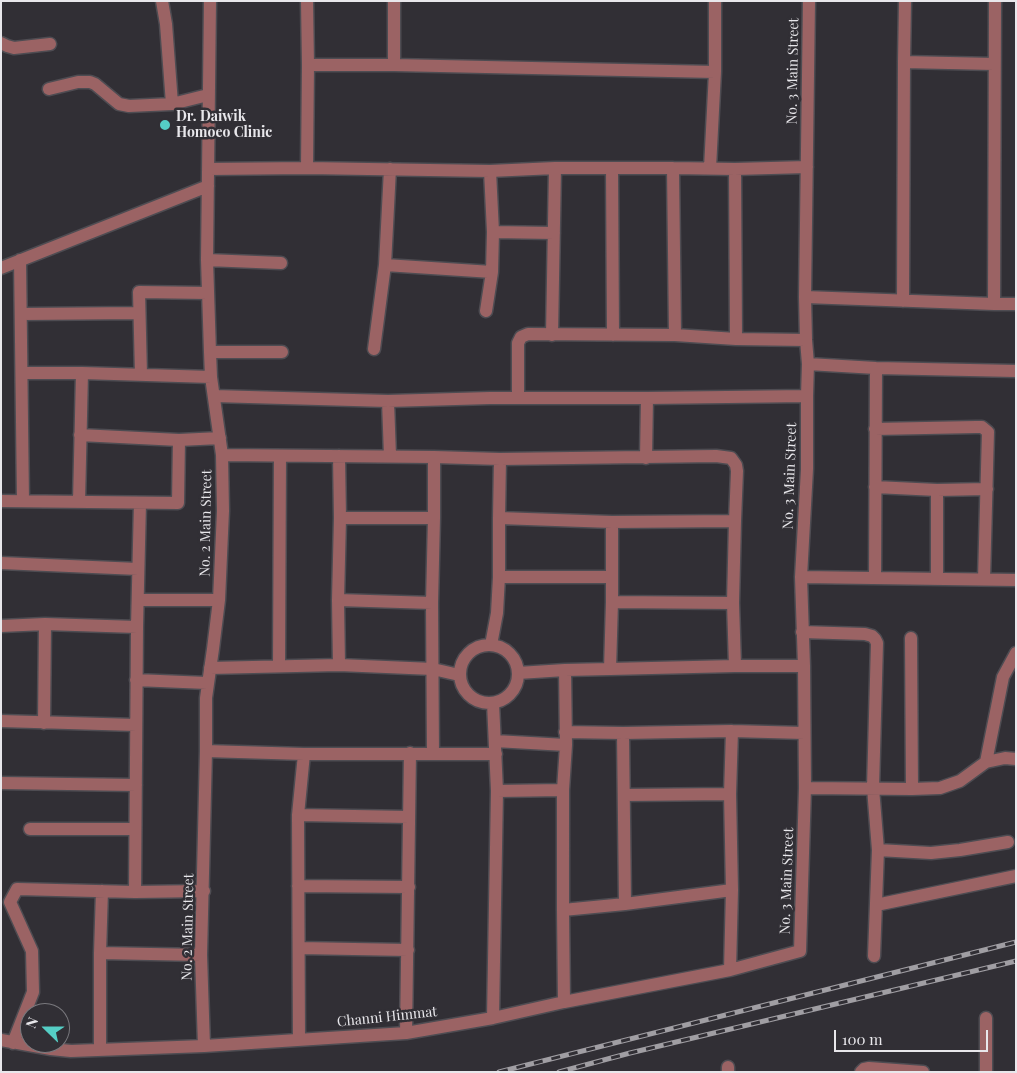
<!DOCTYPE html>
<html>
<head>
<meta charset="utf-8">
<style>
  body { margin:0 }
  #map { position:relative; width:1017px; height:1073px; overflow:hidden; background:#312f35; font-family:"Playfair Display",serif }
  canvas { display:block }
  .frame { position:absolute; inset:0; border:2px solid #e8e7eb; pointer-events:none }
  .north { position:absolute; left:20px; top:1003px; width:50px; height:50px; box-sizing:border-box; background:#312f35; border:1px solid #7a797e; border-radius:50%; rotate:292deg; font-size:14px; font-weight:700; line-height:20px; text-align:center; color:#e8e7eb }
  .north::after { content:''; display:block; margin:auto; width:18px; height:22px; background:#55cec5; clip-path:polygon(50% 0,100% 100%,50% 72%,0 100%) }
  .scale { position:absolute; left:834px; top:1030px; width:154px; height:22px; box-sizing:border-box; border:2px solid #e8e7eb; border-top:0; padding-left:6px; font-size:15px; line-height:18px; white-space:nowrap; color:#e8e7eb; -webkit-text-stroke:4px #312f35; paint-order:stroke }
</style>
</head>
<body>
<div id="map">
<canvas width="1017" height="1073"></canvas>
<div class="frame"></div>
<div class="north">N</div>
<div class="scale">100 m</div>
</div>
<script>
const g = document.querySelector('canvas').getContext('2d');
g.lineJoin = 'round';
function toPath(rows) {
  const path = new Path2D();
  for (const r of rows) {
    if (r.length === 3) {
      path.moveTo(r[0] + r[2], r[1]);
      path.arc(r[0], r[1], r[2], 0, 2 * Math.PI);
      continue;
    }
    path.moveTo(r[0], r[1]);
    for (let i = 2; i < r.length; i += 2) path.lineTo(r[i], r[i + 1]);
  }
  return path;
}
function trace(path, color, width, dash) {
  g.strokeStyle = color;
  g.lineWidth = width;
  g.lineCap = dash ? 'butt' : 'round';
  g.setLineDash(dash || []);
  g.stroke(path);
}
function label(font, color, halo, rows, align = 'center') {
  g.font = font + ' "Playfair Display",serif';
  g.lineWidth = 5;
  g.setLineDash([]);
  g.textBaseline = 'middle';
  g.strokeStyle = halo;
  g.fillStyle = color;
  for (const [text, x, y, turn = 0] of rows) {
    g.save();
    g.translate(x, y);
    g.rotate((+turn || 0) * Math.PI / 180);
    g.textAlign = isNaN(turn) ? turn : align;
    if (halo) g.strokeText(text, 0, 0);
    g.fillText(text, 0, 0);
    g.restore();
  }
}
const minor = toPath([
  [162,1,166,24,172,104],
  [307,1,308,65,307,168],
  [1,43,7,46,14,48,50,44],
  [904,62,994,64],
  [308,65,394,65,715,72],
  [394,65,394,1],
  [49,89,78,82,90,82,95,84,119,104,129,106,172,104,208,95],
  [612,168,613,335],
  [673,168,675,335],
  [710,168,715,72,715,1],
  [208,169,307,168,490,171,555,168,673,168,735,169,807,167],
  [390,169,385,265,492,272],
  [735,169,736,339],
  [493,232,554,233],
  [20,260,23,501],
  [207,260,281,263],
  [1,268,208,186],
  [805,297,994,304,1016,304],
  [903,301,904,62,905,1],
  [994,304,995,1],
  [486,311,492,272,493,232,490,171],
  [22,314,139,313],
  [552,335,555,168],
  [374,349,385,265],
  [210,352,282,352],
  [808,364,876,368,1016,371],
  [22,373,82,373,211,377],
  [141,375,139,292,208,293],
  [214,396,388,401,490,398,647,398,807,396],
  [518,397,518,343,521,337,528,334,675,335,736,339,806,340],
  [388,401,390,456],
  [875,429,976,427,982,427,988,432,984,579],
  [80,435,179,440],
  [222,455,434,457,500,459,716,456,731,458,736,465,737,471,735,521,733,603,735,666],
  [339,456,340,518,338,600,339,665],
  [646,458,647,398],
  [875,487,937,490,987,489],
  [1,501,178,503,179,440,220,438],
  [79,502,82,373],
  [340,518,434,518],
  [499,518,612,522,735,521],
  [1,563,138,569],
  [499,577,611,577],
  [801,577,1016,580],
  [875,578,876,368],
  [937,579,937,490],
  [138,600,219,600],
  [338,600,432,603],
  [612,602,733,603],
  [1,626,45,624,137,627,135,892,204,891],
  [137,627,140,503],
  [802,632,865,634,872,636,875,639,877,643,873,788,878,850,874,956],
  [911,638,912,789],
  [491,645,497,613,499,577,499,518,500,459],
  [489,674,29],
  [279,666,280,456],
  [210,668,339,665,433,669,459,675],
  [610,669,612,602,612,522],
  [518,673,565,670,610,669,735,666,804,666],
  [136,680,207,683],
  [493,703,497,791,493,1018],
  [1,721,136,725],
  [44,723,45,624],
  [565,732,623,733,732,731,804,733],
  [623,733,625,904],
  [495,741,566,745],
  [206,751,304,754,496,754],
  [433,754,432,603,434,518,434,457],
  [986,762,1003,677,1016,653],
  [1,783,136,785],
  [805,788,912,789,940,788,960,781,986,762,1005,758,1016,759],
  [497,791,563,790],
  [624,795,730,794],
  [298,815,409,817],
  [30,829,135,829],
  [878,850,931,853,960,850,1008,842],
  [298,886,409,887],
  [876,905,1016,876],
  [563,910,625,904,732,890],
  [299,948,408,950],
  [100,953,201,955],
  [730,970,732,890,730,794,732,731],
  [564,1002,563,910,563,790,566,745,565,670],
  [406,1033,410,753],
  [1,1040,51,1049,71,1051,204,1046,406,1033,493,1018,564,1002,730,970,800,951,805,788,804,666,801,577,807,469,807,396,808,364,806,340,805,297,809,1],
  [299,1040,298,815,304,754],
  [13,1043,33,992,32,951,10,902,17,889,135,892],
  [204,1046,201,955,206,751,206,698,213,649,219,600,223,511,222,455,211,377,210,352,207,260,210,1],
  [100,1049,100,953,102,891],
  [728,1072,728,1067],
  [861,1072,864,1069,869,1068,923,1072],
  [986,1072,986,1018]
]);
const rail = toPath([
  [499,1072,1016,942],
  [559,1072,630,1053,1016,961]
]);
const markers = [
  [165,125,6,"#55cec5"]
];
const streetNames = [
  ["No. 3 Main Street",793,71,-89],
  ["No. 3 Main Street",790,476,-88],
  ["No. 2 Main Street",206,523,-89],
  ["No. 3 Main Street",787,881,-88],
  ["No. 2 Main Street",188,927,-89],
  ["Channi Himmat",387,1017,-6]
];
const poiNames = [
  ["Dr. Daiwik",176,117],
  ["Homoeo Clinic",176,133]
];
trace(minor, '#4e4c52', 15);
trace(minor, '#9b6364', 12);
trace(rail, '#a09ea3', 5);
trace(rail, '#312f35', 3, [9]);
for (const [x, y, r, color] of markers) {
  const dot = new Path2D();
  dot.arc(x, y, r, 0, 2 * Math.PI);
  g.fillStyle = color;
  g.fill(dot);
  trace(dot, '#312f35', 2);
}
label('14px', '#e8e7eb', '#312f35', streetNames);
label('bold 14px', '#e8e7eb', '#312f35', poiNames, 'left');
</script>
</body>
</html>
